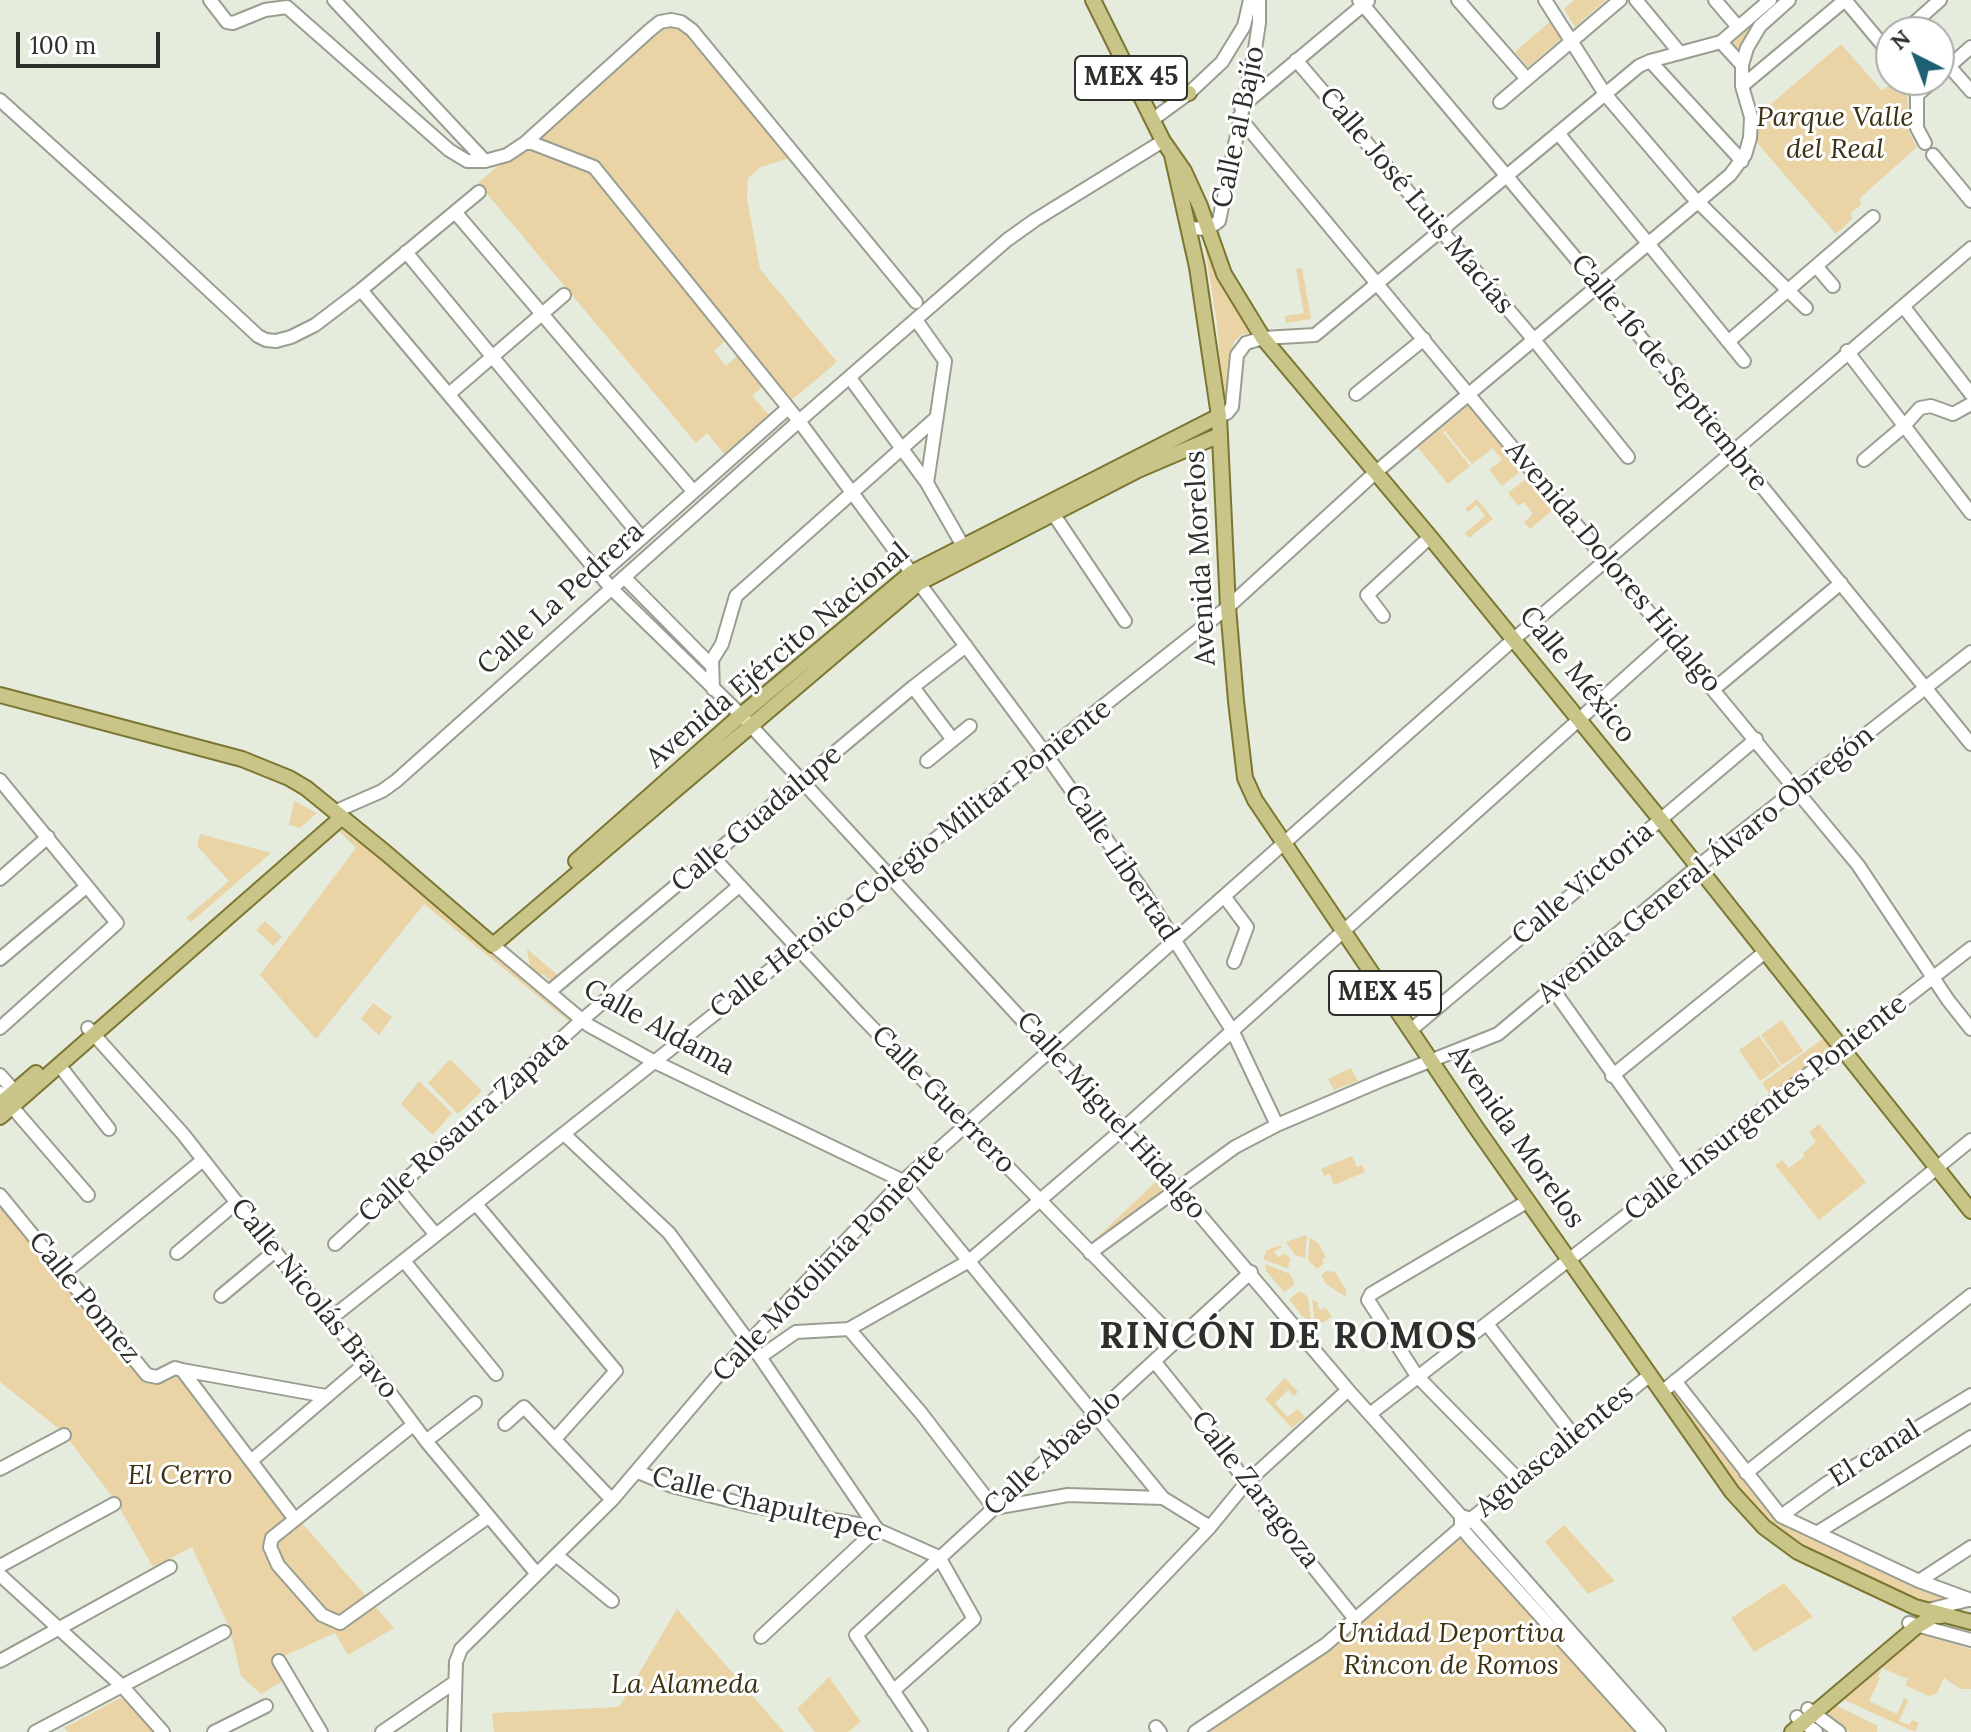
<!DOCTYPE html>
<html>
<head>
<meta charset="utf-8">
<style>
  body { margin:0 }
  #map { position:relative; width:1971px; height:1732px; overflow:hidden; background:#e6ecdd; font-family:Lora,serif }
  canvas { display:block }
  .north { position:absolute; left:1875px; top:16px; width:80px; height:80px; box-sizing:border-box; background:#fff; border:2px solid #abacaa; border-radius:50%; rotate:318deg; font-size:22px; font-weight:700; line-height:32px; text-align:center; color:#2d2f2a }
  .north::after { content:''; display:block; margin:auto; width:28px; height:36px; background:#1d6073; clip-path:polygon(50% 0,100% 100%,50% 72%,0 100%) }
  .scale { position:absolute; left:16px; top:32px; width:144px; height:36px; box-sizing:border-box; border:4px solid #2d2f2a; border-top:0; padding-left:10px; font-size:24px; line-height:28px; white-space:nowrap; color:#2d2f2a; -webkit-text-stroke:6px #fff; paint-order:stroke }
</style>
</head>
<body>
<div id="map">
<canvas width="1971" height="1732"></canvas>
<div class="north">N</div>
<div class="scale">100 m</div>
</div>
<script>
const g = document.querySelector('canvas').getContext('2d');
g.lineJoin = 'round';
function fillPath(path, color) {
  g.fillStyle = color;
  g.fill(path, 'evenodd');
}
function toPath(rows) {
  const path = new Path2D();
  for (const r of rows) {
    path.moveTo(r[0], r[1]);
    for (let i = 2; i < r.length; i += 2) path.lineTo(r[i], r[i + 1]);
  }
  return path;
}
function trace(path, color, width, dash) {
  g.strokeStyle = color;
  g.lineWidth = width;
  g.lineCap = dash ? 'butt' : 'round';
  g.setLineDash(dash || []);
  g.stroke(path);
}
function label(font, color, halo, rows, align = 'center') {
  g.font = font + ' Lora,serif';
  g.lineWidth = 6;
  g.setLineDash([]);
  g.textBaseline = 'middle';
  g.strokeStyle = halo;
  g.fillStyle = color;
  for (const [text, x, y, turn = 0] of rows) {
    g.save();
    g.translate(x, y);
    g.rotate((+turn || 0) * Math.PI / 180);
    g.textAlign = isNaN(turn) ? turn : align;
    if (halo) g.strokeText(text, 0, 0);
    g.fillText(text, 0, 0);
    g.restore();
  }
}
const green = toPath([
  [1574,0,1606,0,1575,27,1564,9],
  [1777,0,1782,0,1740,53,1730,41],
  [1551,21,1561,39,1528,67,1515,52],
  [675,25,684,30,793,157,761,167,748,178,747,199,760,269,837,362,782,408,762,387,752,396,771,417,759,424,726,456,707,433,696,443,478,183,649,36,663,26],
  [725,341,737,356,726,366,714,351],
  [1841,44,1882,91,1895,80,1901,80,1907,93,1910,134,1917,147,1860,198,1861,205,1851,212,1852,219,1836,234,1757,143,1758,115],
  [1203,236,1255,333,1243,334,1234,341,1227,403,1224,403,1217,323],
  [1302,268,1311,319,1286,323,1285,316,1304,313,1296,269],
  [1469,405,1522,470,1502,486,1489,470,1502,460,1493,448,1472,464,1445,431,1443,432,1470,466,1448,484,1418,448],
  [1528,477,1554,509,1530,529,1524,522,1533,514,1524,502,1518,506,1508,493],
  [1477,499,1493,519,1469,538,1465,533,1485,516,1477,505,1468,512,1465,509],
  [294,801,317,813,300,828,289,825],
  [341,821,576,1018,571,1023,424,904,316,1039,260,975,356,848,335,827],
  [200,834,271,853,191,922,186,918,229,881,197,846],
  [265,921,282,937,273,946,256,930],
  [180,947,190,949,0,1107],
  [527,949,559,976,552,982,544,975,531,972],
  [373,1003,392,1017,379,1035,361,1019],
  [1782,1020,1803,1051,1782,1065,1761,1035],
  [1759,1036,1781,1066,1760,1081,1739,1050],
  [1824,1038,1831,1047,1770,1094,1762,1083],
  [450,1059,482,1091,458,1114,428,1083],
  [1351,1068,1358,1081,1334,1090,1328,1079],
  [419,1081,452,1113,433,1135,401,1104],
  [1819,1124,1866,1182,1819,1220,1775,1165,1782,1160,1789,1168,1805,1156,1803,1153,1816,1142,1809,1132],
  [1352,1156,1357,1167,1362,1165,1365,1172,1334,1185,1330,1174,1324,1176,1321,1169],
  [1162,1176,1170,1186,1092,1250,1088,1246],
  [0,1200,150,1378,182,1369,294,1514,394,1628,348,1655,335,1633,275,1660,284,1680,261,1694,241,1676,230,1629,192,1547,153,1567,117,1503,63,1432,0,1382],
  [1307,1235,1305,1258,1295,1255,1286,1242],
  [1310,1237,1319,1244,1326,1257,1323,1259,1323,1264,1317,1269,1308,1260],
  [1280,1245,1282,1247,1274,1252,1278,1257,1285,1253,1290,1259,1288,1269,1263,1259,1267,1250],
  [1265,1264,1290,1274,1295,1284,1284,1292,1266,1271],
  [1327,1271,1335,1272,1346,1290,1346,1297,1326,1284,1321,1275],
  [1300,1291,1308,1297,1311,1321,1303,1317,1289,1299],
  [1312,1300,1319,1303,1317,1305,1321,1310,1325,1307,1332,1316,1324,1322,1315,1323],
  [1285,1378,1298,1392,1294,1396,1288,1390,1275,1403,1287,1417,1298,1409,1305,1417,1292,1428,1265,1399],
  [1679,1379,1781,1516,1956,1597,1933,1604,1921,1602,1848,1578,1789,1545,1738,1499,1662,1392],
  [1564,1525,1615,1581,1588,1594,1545,1542],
  [1461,1538,1636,1732,1210,1732],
  [1784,1583,1813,1617,1754,1652,1731,1618],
  [677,1609,784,1732,494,1732,492,1713,619,1707],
  [1915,1633,1971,1649,1971,1689,1961,1689,1944,1678,1936,1695,1932,1694,1931,1697,1905,1685,1908,1679,1882,1668,1878,1677,1880,1678,1869,1701,1897,1714,1904,1698,1908,1700,1899,1721,1909,1725,1912,1720,1919,1723,1915,1732,1840,1698],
  [829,1677,861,1722,848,1732,815,1732,797,1709],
  [122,1697,156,1732,68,1732,64,1728],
  [1833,1704,1878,1726,1877,1732,1850,1732,1823,1713]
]);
const minor = toPath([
  [210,0,227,22,233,23,265,10,287,7,449,150,467,161,485,161,507,155,525,143,650,30,660,22,671,20,681,22,692,30,916,302],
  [334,0,485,161],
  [1359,0,1603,291,1971,744],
  [1458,0,1527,79],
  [1545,0,1605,94,1692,196,1806,308],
  [1636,0,1680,53],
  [1715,0,1738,27],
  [1845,0,1891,55],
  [1904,32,1940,0],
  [1721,42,1742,65],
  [1296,60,1535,341,1628,457],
  [1650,61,1742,161],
  [1949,66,1971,91],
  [1939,75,1971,47],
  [1911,80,1917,95,1917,128,1925,143],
  [1742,86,1845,0],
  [1917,95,1934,80],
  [0,100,153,238,258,336,266,340,276,341,291,337,315,325,361,290,479,192],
  [1500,102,1620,0],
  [1241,107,1368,1],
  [1239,117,1858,865,1948,1000,1971,1029],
  [1152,120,1189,93,1222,62,1244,26,1250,0],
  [1558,133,1744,361],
  [525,143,532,143,594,167,799,421,1045,753,1143,891,1232,1030,1277,1125],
  [1933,155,1971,201],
  [455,212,693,491],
  [1190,228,1208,229,1219,221,1255,49,1259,23,1259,0],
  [406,252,641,537],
  [1816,266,1833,286],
  [361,290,611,588,741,715,1177,1188,1348,1390,1461,1516,1471,1519,1481,1530,1659,1732],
  [1903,306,1971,394],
  [916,320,945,361,927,483],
  [1729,341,1873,217],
  [1847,351,1971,513],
  [850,378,927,483,963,546],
  [449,394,564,295],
  [1356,394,1424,339],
  [1219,416,1227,413,1232,407,1237,355,1246,343,1263,338,1315,335,1639,66,1650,61,1721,42,1770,0],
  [1864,460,1903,427,1920,408,1931,406,1953,414,1971,404],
  [1048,506,1125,621],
  [600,575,788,408],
  [624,577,711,665],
  [1383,616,1367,595,1430,537],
  [913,687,953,740],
  [713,689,712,660,722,644,736,596,936,418],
  [1714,689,1841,583],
  [927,761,970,726],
  [0,780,117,923,0,1028],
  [334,812,382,791,396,781,799,421,1007,240,1035,220,1163,141],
  [713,857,859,1014,1176,1340],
  [0,879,48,837],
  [1224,896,1247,927,1234,962],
  [493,945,588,1025,655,1062,903,1181,1163,1498,1210,1527],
  [0,959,86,887],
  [1552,988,1683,1172],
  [549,992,913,687,966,646],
  [88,1028,183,1134,295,1277,367,1362,426,1441,537,1574],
  [1411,1030,1756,739],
  [59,1065,109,1129],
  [0,1075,19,1096],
  [1612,1076,1765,952],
  [0,1093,88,1195],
  [564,1134,669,1233,760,1357,877,1529,761,1637],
  [397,1188,436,1235],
  [0,1195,147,1375,157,1377,175,1368,182,1370,294,1518],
  [476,1204,616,1371,555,1439],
  [335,1244,582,1020,739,886],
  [177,1253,237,1202],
  [1090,1253,1235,1147,1277,1125,1382,1080,1498,1034,1697,867,1971,652],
  [404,1261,496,1374],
  [64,1273,203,1160],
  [221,1296,275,1251],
  [330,1319,1228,607,1376,472,1730,175,1745,155,1750,138,1751,117,1742,86,1742,65,1747,48,1760,26,1789,0],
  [1487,1324,1574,1436],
  [849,1329,921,1413,994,1508,1068,1495,1163,1498],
  [760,1357,796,1332,849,1329,969,1261,1123,1129,1671,637],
  [1154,1361,1215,1437,1246,1483,1355,1619],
  [182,1370,326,1396],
  [1675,1381,1781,1516,1919,1581,1971,1600],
  [1662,1392,1971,1140],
  [1370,1414,1971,948],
  [505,1424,524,1407,612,1500],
  [413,1425,272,1538,270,1547,278,1565,322,1615,340,1623,488,1517],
  [426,1441,475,1403],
  [251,1461,367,1362],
  [0,1469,64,1435],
  [638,1472,672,1486,748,1505,869,1526,939,1557,974,1619,893,1691],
  [1746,1473,1971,1295],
  [1519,1480,1417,1376,1368,1300,1371,1294,1528,1201],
  [1781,1516,1827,1483,1971,1395],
  [1461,1519,1461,1527,1470,1538,1645,1732],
  [1818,1532,1971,1437],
  [556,1555,612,1601],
  [0,1566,114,1504],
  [0,1575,123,1687,163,1732],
  [1919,1581,1971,1547],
  [1928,1610,1968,1600],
  [1909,1623,1971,1640],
  [0,1661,170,1567],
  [279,1661,321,1732],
  [1808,1709,1839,1732],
  [1797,1717,1816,1732],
  [1156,1727,1160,1732],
  [35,1732,224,1632],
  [214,1732,266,1706],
  [382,1732,455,1682],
  [454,1732,456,1662,461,1649,612,1500,725,1367,903,1181,1514,639,1971,248],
  [921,1732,856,1635,1251,1272],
  [1015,1732,1210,1527,1246,1483,1348,1390],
  [1195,1732,1325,1645,1471,1519,1650,1375]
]);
const major = toPath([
  [1093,0,1163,141,1184,171,1200,206,1224,274,1263,338,1430,537,1660,819,1971,1211],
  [1132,80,1168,94,1189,93],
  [1172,155,1197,267,1219,416,1228,607,1236,701,1245,778,1255,800,1475,1126,1732,1492,1764,1527,1798,1552,1915,1607,1971,1622],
  [0,695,242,759,289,778,306,788,386,853,493,945,919,583,1138,470,1220,435],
  [576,861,741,715,911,573,1219,416],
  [0,1104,36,1073],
  [0,1117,341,818],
  [1792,1732,1916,1627,1934,1616,1941,1616]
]);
const shields = [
  [1131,78,112],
  [1385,993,112]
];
const shieldNames = [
  ["MEX 45",1131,78],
  ["MEX 45",1385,993]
];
const parkNames = [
  ["Parque Valle",1835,118],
  ["del Real",1835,150],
  ["El Cerro",180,1476],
  ["Unidad Deportiva",1451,1634],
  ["Rincon de Romos",1451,1666],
  ["La Alameda",685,1685]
];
const streetNames = [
  ["Calle al Bajío",1239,127,-78],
  ["Calle José Luis Macías",1416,201,50],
  ["Calle 16 de Septiembre",1669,373,51],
  ["Avenida Morelos",1201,558,-93],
  ["Avenida Dolores Hidalgo",1613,567,50],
  ["Calle La Pedrera",561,599,-42],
  ["Avenida Ejército Nacional",778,656,-40],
  ["Calle México",1577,675,51],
  ["Calle Guadalupe",757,819,-40],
  ["Calle Heroico Colegio Militar Poniente",911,859,-38],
  ["Calle Libertad",1121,863,56],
  ["Avenida General Álvaro Obregón",1706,865,-39],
  ["Calle Victoria",1583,884,-40],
  ["Calle Aldama",659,1028,29],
  ["Calle Guerrero",943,1100,46],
  ["Calle Insurgentes Poniente",1766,1108,-38],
  ["Calle Miguel Hidalgo",1111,1116,48],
  ["Calle Rosaura Zapata",464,1127,-42],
  ["Avenida Morelos",1516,1137,55],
  ["Calle Motolinía Poniente",829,1263,-46],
  ["Calle Pomez",84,1298,51],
  ["Calle Nicolás Bravo",314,1299,51],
  ["Aguascalientes",1555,1451,-39],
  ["Calle Abasolo",1053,1453,-42],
  ["El canal",1875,1454,-32],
  ["Calle Zaragoza",1255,1490,52],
  ["Calle Chapultepec",767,1505,14]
];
const districtNames = [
  ["RINCÓN DE ROMOS",1289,1338]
];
fillPath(green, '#ead3a4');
trace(minor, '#999e91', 16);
trace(major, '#7b7632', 18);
trace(minor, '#fff', 12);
trace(major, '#c9c487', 14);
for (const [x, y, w] of shields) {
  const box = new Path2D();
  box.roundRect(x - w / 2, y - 22, w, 44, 6);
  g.fillStyle = '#fff';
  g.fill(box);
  trace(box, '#2d2f2a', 2);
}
label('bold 26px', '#2d2f2a', null, shieldNames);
label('italic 28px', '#3e3112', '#fff', parkNames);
label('28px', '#2d2f2a', '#fff', streetNames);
g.letterSpacing = '2px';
label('bold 36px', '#2d2f2a', '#fff', districtNames);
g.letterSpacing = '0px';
</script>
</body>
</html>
